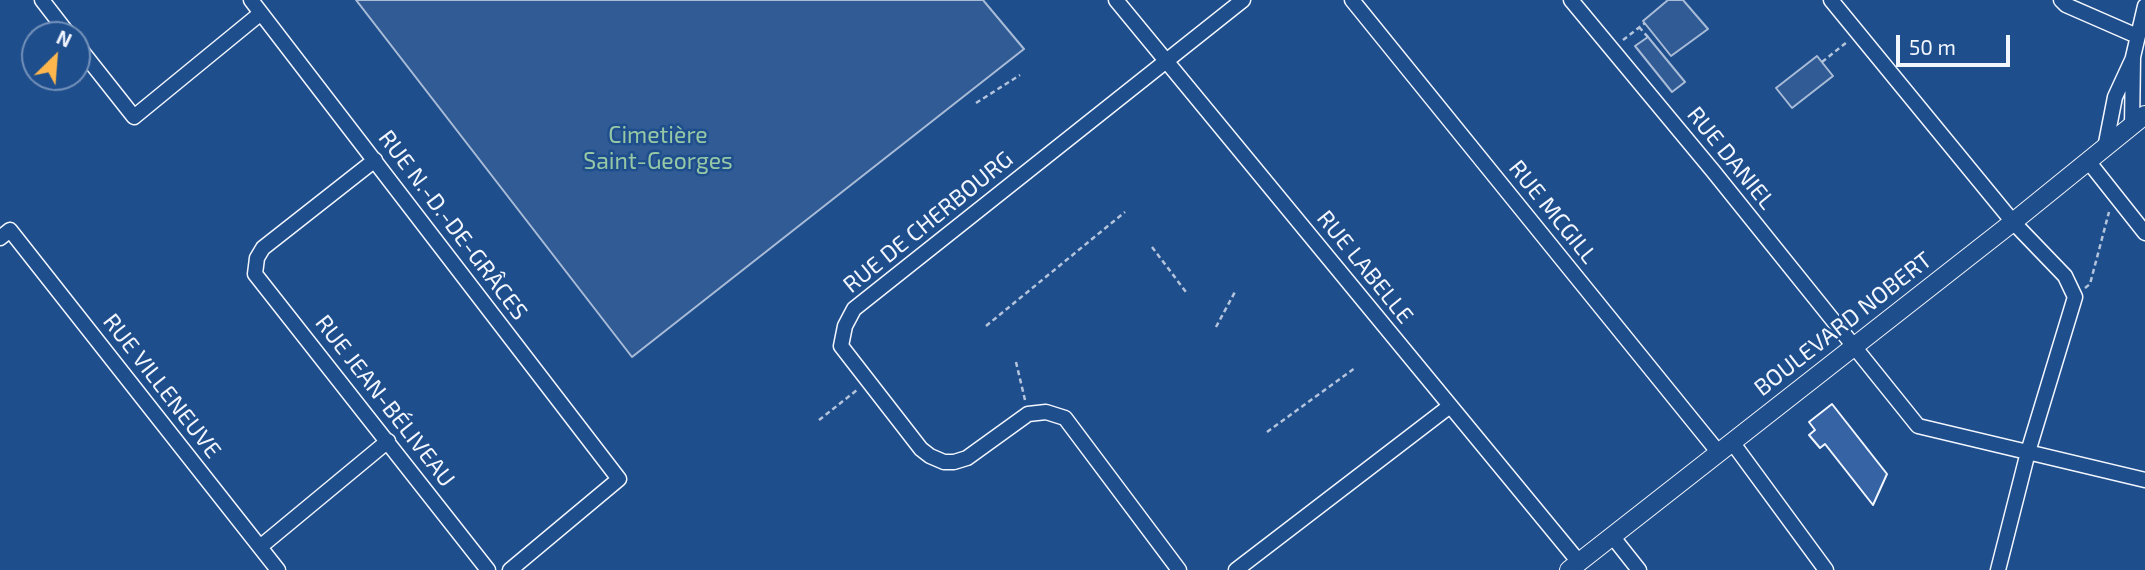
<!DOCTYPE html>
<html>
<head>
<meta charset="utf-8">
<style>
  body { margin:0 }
  #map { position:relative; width:2145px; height:570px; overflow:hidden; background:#1f4e8c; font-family:"Exo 2",sans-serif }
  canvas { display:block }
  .north { position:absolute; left:21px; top:21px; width:70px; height:70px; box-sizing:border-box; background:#1f4e8c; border:2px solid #7391ba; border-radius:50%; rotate:25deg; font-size:19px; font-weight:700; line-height:28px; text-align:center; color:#f2f6ff }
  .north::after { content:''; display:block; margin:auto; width:24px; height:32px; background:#ffb74d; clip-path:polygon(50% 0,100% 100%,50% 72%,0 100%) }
  .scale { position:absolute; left:1896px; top:35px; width:114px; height:32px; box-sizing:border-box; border:4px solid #f2f6ff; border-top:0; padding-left:9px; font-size:21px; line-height:24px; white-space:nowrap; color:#f2f6ff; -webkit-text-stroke:5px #1f4e8c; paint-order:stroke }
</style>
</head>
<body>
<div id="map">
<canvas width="2145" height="570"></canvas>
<div class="north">N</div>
<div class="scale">50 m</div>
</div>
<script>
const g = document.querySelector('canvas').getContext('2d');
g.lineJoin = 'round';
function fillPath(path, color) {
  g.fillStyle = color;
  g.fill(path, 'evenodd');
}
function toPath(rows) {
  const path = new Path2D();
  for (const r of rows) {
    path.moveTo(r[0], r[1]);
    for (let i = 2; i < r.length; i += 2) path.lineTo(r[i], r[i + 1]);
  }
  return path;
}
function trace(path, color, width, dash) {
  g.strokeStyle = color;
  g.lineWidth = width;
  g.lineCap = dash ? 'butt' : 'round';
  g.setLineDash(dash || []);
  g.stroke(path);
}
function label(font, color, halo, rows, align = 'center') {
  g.font = font + ' "Exo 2",sans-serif';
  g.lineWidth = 5;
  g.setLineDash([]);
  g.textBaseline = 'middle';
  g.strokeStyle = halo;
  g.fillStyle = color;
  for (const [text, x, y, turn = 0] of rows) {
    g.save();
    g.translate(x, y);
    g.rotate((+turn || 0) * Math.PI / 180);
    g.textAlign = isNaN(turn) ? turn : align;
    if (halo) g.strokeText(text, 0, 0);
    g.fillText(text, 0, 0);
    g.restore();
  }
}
const built = toPath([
  [356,0,983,0,1024,49,632,357,356,0],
  [1668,0,1683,0,1708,29,1671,56,1643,21,1668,0],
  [1648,37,1685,82,1672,92,1635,46,1648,37],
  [1817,56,1833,76,1792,108,1776,88,1817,56]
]);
const building = toPath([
  [1832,404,1887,474,1873,505,1825,444,1820,448,1809,435,1815,430,1809,422,1832,404]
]);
const path = toPath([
  [1639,27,1648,37],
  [1623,40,1645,23],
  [1822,62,1847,42],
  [976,103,1020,75],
  [1152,247,1186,292],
  [2085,288,2090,284,2109,212],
  [986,326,1125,212],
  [1216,327,1236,290],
  [1016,362,1025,400],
  [819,420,857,390],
  [1267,432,1355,368]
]);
const minor = toPath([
  [42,0,69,35],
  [251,0,619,479,510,570],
  [1116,0,1579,562],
  [1352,0,1719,453],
  [1571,0,1713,171,1918,426,2145,480],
  [1831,0,2013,222,2065,276,2075,297,2028,452,1998,570],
  [2061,0,2066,5,2137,36],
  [77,45,134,117,261,13],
  [2132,126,2133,57,2145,6],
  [2105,148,2115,97,2133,58],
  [375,160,263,248,257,258,255,274,488,570],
  [2088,161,2145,233],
  [0,238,10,230,278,570],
  [1732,442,1826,570],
  [1612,536,1639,570],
  [260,547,388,441],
  [1179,570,1065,418,1046,412,1028,414,967,458,954,462,944,462,930,456,921,449,841,346,845,326,854,309,1243,0],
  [1236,570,1450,406]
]);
const tertiary = toPath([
  [1569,570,2013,222,2145,115]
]);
const parkNames = [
  ["Cimetière",658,135],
  ["Saint-Georges",658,161]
];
const streetNames = [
  ["RUE DANIEL",1731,158,51],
  ["RUE MCGILL",1553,212,51],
  ["RUE DE CHERBOURG",928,222,-39],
  ["RUE N.-D.-DE-GRÂCES",453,225,53],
  ["RUE LABELLE",1365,267,51],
  ["BOULEVARD NOBERT",1843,324,-38],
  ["RUE VILLENEUVE",162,386,52],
  ["RUE JEAN-BÉLIVEAU",385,401,52]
];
fillPath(built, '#305b95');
trace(built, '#a8bbd7', 2);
fillPath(building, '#3563a3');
trace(building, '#f2f6ff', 2);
trace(minor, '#f2f6ff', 17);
trace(tertiary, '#f2f6ff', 20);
trace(path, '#b3c4dc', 2.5, [5, 3.5]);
trace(minor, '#1f4e8c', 14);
trace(tertiary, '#1f4e8c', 18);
label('23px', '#97c8a6', '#1f4e8c', parkNames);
label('23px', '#f2f6ff', '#1f4e8c', streetNames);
</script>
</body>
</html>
